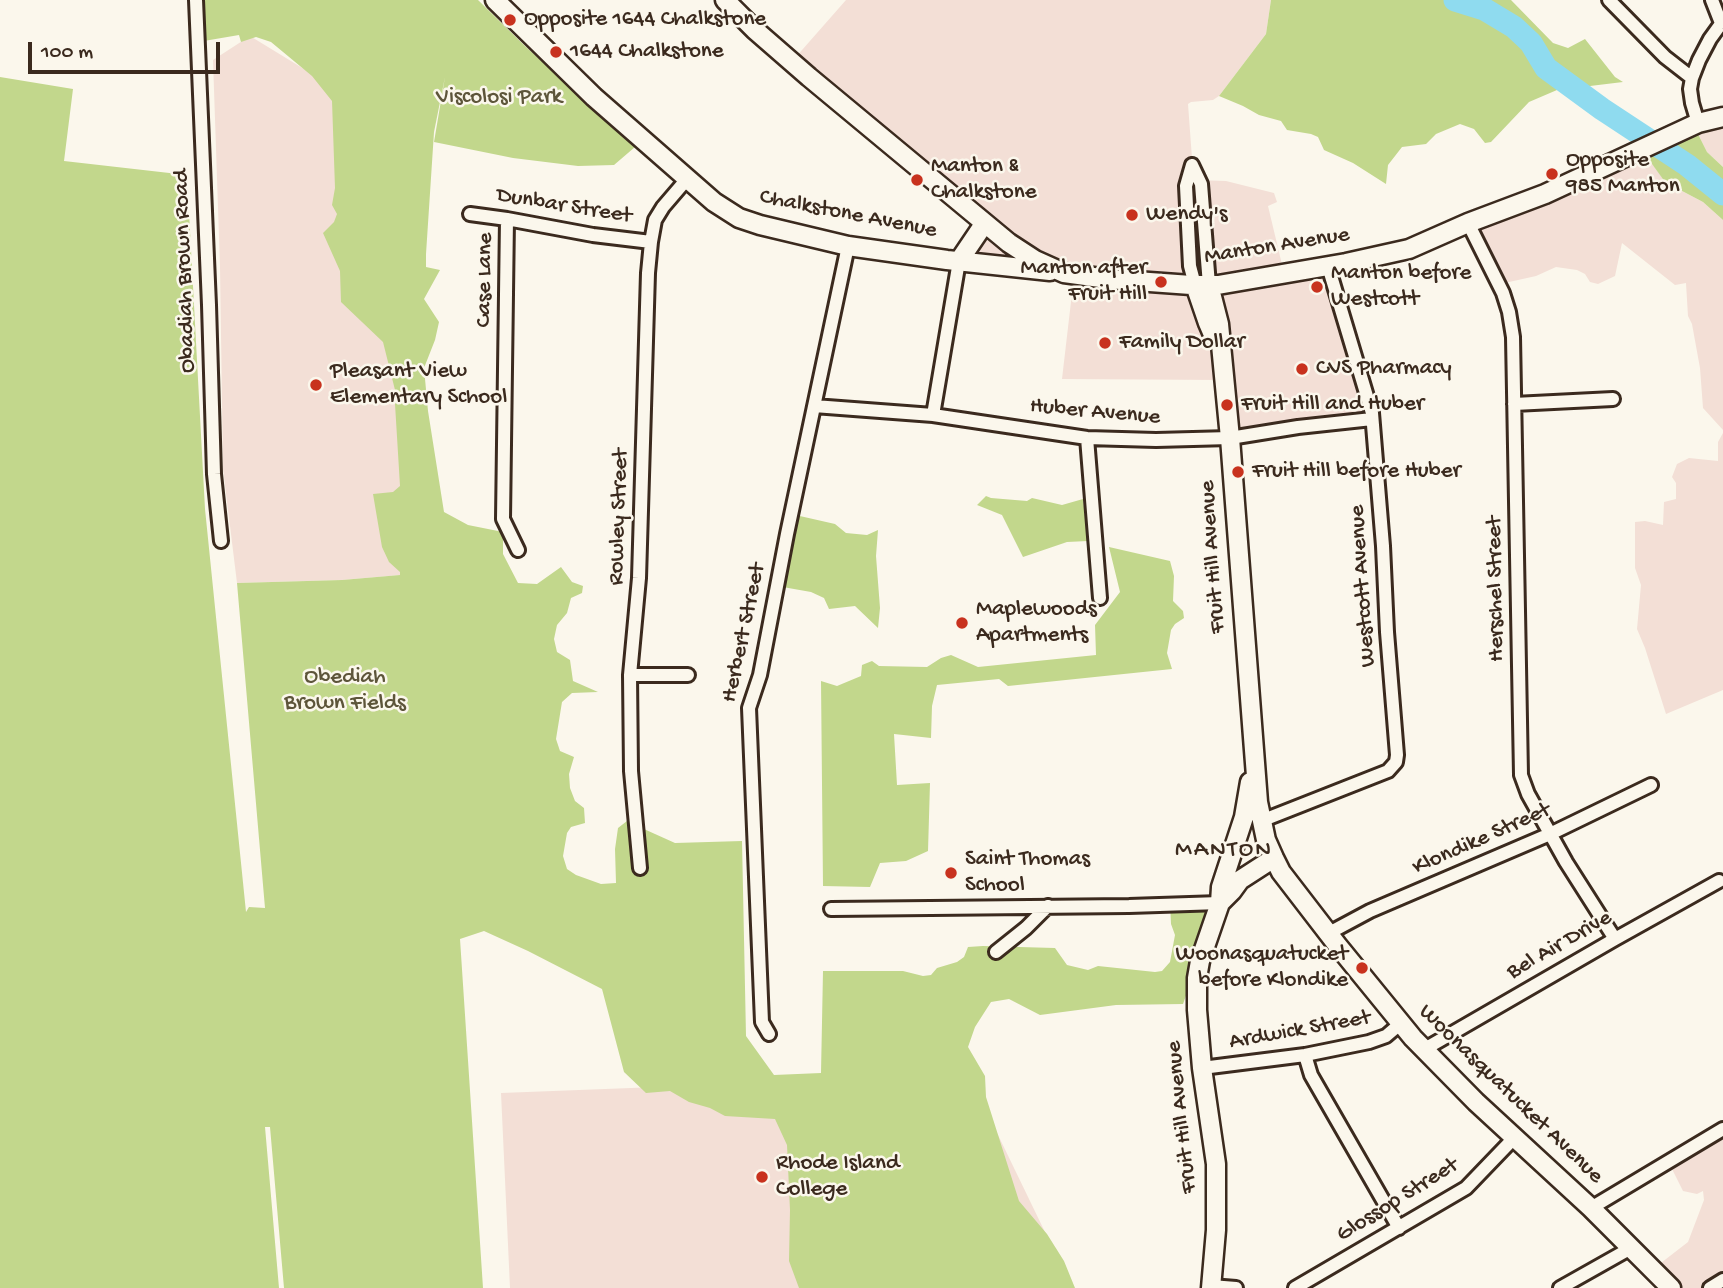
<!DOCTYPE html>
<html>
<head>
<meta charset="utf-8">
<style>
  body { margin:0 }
  #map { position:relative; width:1723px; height:1288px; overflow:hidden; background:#fbf7ec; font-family:"Gochi Hand",sans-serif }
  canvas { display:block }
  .scale { position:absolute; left:28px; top:42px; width:192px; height:32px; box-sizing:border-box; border:4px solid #3b2a1e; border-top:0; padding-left:9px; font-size:21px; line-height:24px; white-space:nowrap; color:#3b2a1e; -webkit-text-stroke:5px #fbf7ec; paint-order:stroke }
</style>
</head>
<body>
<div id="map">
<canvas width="1723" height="1288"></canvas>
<div class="scale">100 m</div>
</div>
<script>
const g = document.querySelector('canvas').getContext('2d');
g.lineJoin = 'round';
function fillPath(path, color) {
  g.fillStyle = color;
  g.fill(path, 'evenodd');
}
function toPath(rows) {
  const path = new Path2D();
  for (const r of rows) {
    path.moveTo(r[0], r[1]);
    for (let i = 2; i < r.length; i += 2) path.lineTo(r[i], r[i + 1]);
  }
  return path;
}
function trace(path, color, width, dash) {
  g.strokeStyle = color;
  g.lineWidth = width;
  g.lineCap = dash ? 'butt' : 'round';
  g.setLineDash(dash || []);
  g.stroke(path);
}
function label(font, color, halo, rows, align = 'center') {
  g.font = font + ' "Gochi Hand",sans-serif';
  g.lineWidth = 5;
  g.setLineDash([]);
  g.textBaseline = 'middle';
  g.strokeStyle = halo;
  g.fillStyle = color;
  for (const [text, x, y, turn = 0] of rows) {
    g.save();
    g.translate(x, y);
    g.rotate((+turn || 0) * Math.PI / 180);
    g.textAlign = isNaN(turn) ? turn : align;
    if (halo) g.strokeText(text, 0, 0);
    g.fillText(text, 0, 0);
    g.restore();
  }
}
const built = toPath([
  [846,0,1271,0,1266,34,1219,96,1213,100,1191,102,1188,104,1193,172,1195,180,1226,181,1274,193,1277,202,1268,206,1284,273,1328,267,1371,413,1230,439,1221,380,1062,379,1074,276,962,260,978,220,795,58],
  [250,36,322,80,407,145,435,572,342,580,237,583,223,469,220,267,213,60],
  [1723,112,1723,167,1707,152,1692,122],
  [1642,148,1665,182,1703,202,1723,220,1723,430,1703,408,1700,368,1692,324,1688,316,1686,283,1675,285,1622,243,1615,276,1598,284,1590,282,1585,274,1577,270,1556,267,1536,276,1500,284,1471,222],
  [1723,433,1723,690,1666,714,1645,648,1637,629,1641,585,1635,568,1635,522,1645,521,1663,525,1664,502,1676,499,1676,483,1672,477,1677,464,1689,458,1718,461,1718,442],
  [969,1075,1059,1261,1058,1288,510,1288,501,1093],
  [1723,1125,1723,1279,1709,1288,1674,1288,1657,1266,1688,1242,1704,1200,1703,1191,1697,1194,1683,1191,1667,1159]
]);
const green = toPath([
  [195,0,478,0,526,47,635,147,614,165,578,166,513,158,434,142,445,77,434,132,426,254,426,267,440,270,424,299,439,322,435,340,424,368,428,411,444,512,468,525,503,532,503,554,518,583,537,584,561,567,572,582,583,586,582,593,571,598,567,613,557,625,554,639,557,652,570,660,573,681,598,692,572,693,562,702,556,739,560,751,574,757,569,774,570,788,575,801,584,808,585,823,571,827,567,833,563,856,567,869,576,875,601,884,616,883,615,849,618,828,627,821,630,820,635,825,675,843,742,841,746,1036,774,1075,821,1073,823,971,903,971,923,976,931,975,937,968,957,962,964,957,968,947,983,946,1055,948,1067,965,1088,970,1098,966,1155,972,1162,971,1170,962,1175,935,1171,924,1170,902,1213,902,1197,983,1188,990,1183,1004,1116,1005,1040,1015,1009,999,991,1002,975,1027,968,1047,985,1076,986,1097,1019,1201,1047,1234,1064,1261,1075,1288,799,1288,789,1261,790,1210,787,1145,775,1119,725,1116,710,1108,689,1102,670,1091,646,1093,624,1072,602,989,528,951,484,931,460,939,483,1288,284,1288,270,1127,265,1127,279,1288,0,1288,0,77,73,89,64,161,187,175,205,509,246,912,249,907,265,908,237,583,342,580,400,575,400,572,389,562,382,547,373,494,393,492,400,486,395,404,398,398,396,396,399,392,395,390,383,342,341,302,340,271,323,233,334,222,337,214,332,205,335,188,332,101,312,76,271,42,256,37,241,42,239,35,198,42],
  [1271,0,1511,0,1553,43,1568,48,1585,39,1615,77,1623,82,1557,90,1529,102,1491,142,1485,143,1474,129,1460,124,1436,134,1426,144,1402,147,1388,165,1386,184,1353,163,1324,150,1318,137,1311,134,1287,130,1281,121,1259,115,1243,106,1219,96,1266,34],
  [1692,122,1707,152,1723,167,1723,220,1703,202,1665,182,1642,150],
  [986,496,991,498,1027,501,1032,498,1062,505,1083,499,1088,541,1067,542,1023,557,1002,515,977,505],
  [791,514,835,524,846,533,867,535,878,530,876,556,880,608,878,628,855,606,829,609,824,598,811,592,777,586],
  [1109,547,1170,561,1174,576,1173,601,1183,611,1184,618,1175,624,1171,630,1167,653,1172,669,1008,686,999,679,937,685,932,706,931,738,894,734,897,785,930,783,928,851,906,861,880,863,870,887,823,886,821,681,837,686,861,676,862,665,872,661,879,666,927,667,941,658,951,655,978,667,1096,655,1095,625,1120,592]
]);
const river = toPath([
  [1455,0,1484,9,1514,27,1531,43,1546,68,1602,109,1687,165,1723,194]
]);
const street = toPath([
  [196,0,209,305,214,474,221,541],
  [1609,0,1665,57,1692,78],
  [1712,0,1721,23],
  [1698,123,1692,103,1690,89,1692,78,1699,60,1710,39,1723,21],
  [1192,165,1201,184,1209,285],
  [1192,165,1186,186,1190,266,1195,285],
  [470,214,507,219,593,235,651,242],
  [507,219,503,519,518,550],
  [1468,223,1503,293,1509,312,1513,337,1521,775,1528,794,1566,862,1615,939],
  [1514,404,1613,399],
  [814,406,933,415,1087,438,1156,440,1230,438,1298,427,1372,419],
  [933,415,959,261],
  [1087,438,1100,598],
  [630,675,688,675],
  [1261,821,1388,771,1396,762,1397,755,1387,632,1383,546,1372,413,1328,266],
  [640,868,631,771,630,675,639,578,648,273,651,242,655,220,663,207,687,179],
  [831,909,1129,906,1220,903],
  [1329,933,1370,911,1550,834,1651,785],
  [996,952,1026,928,1048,906],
  [769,1034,762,1022,749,708,760,675,787,534,848,246],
  [1423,1050,1615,939,1719,881],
  [1305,1055,1311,1075,1399,1228],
  [1202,1068,1305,1055,1369,1042,1386,1036,1400,1024],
  [1591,1208,1723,1129],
  [1211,1286,1236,1288],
  [1295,1288,1466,1188,1515,1137],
  [1560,1288,1631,1248],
  [1710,1288,1723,1280]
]);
const secondary = toPath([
  [495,0,594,97,714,202,739,218,760,225,848,246,947,260,1050,271],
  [725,0,755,30,809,77,1009,243,1035,260,1064,273,1108,279,1191,285,1218,285,1346,263,1409,249,1468,223,1545,194,1698,123,1723,117],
  [959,261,984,224],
  [1195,285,1208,323,1214,337],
  [1209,285,1219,324,1230,438,1258,802,1266,840,1274,858,1281,872,1338,946,1413,1038,1476,1102,1591,1208,1671,1288],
  [1220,903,1232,891,1240,880,1274,858],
  [1211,1288,1216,1230,1216,1164,1202,1068,1197,1010,1197,978,1200,961,1220,903,1221,887,1244,817,1250,782]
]);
const markers = [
  [510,20,7,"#c8321e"],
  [556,52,7,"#c8321e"],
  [1552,174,7,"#c8321e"],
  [917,180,7,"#c8321e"],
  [1132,215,7,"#c8321e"],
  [1161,282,7,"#c8321e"],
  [1317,287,7,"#c8321e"],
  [1105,343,7,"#c8321e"],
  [1302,369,7,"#c8321e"],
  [316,385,7,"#c8321e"],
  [1227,405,7,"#c8321e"],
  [1238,472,7,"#c8321e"],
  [962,623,7,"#c8321e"],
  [951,873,7,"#c8321e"],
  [1362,968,7,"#c8321e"],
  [762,1177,7,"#c8321e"]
];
const poiNames = [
  ["Opposite 1644 Chalkstone",524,20],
  ["1644 Chalkstone",570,52],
  ["Opposite",1566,161],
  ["985 Manton",1566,187],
  ["Manton &",931,167],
  ["Chalkstone",931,193],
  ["Wendy's",1146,215],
  ["Manton after",1147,269,"right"],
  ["Fruit Hill",1147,295,"right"],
  ["Manton before",1331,274],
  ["Westcott",1331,300],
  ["Family Dollar",1119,343],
  ["CVS Pharmacy",1316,369],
  ["Pleasant View",330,372],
  ["Elementary School",330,398],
  ["Fruit Hill and Huber",1241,405],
  ["Fruit Hill before Huber",1252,472],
  ["Maplewoods",976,610],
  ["Apartments",976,636],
  ["Saint Thomas",965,860],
  ["School",965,886],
  ["Woonasquatucket",1348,955,"right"],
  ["before Klondike",1348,981,"right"],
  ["Rhode Island",776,1164],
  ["College",776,1190]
];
const parkNames = [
  ["Viscolosi Park",499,98],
  ["Obediah",345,678],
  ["Brown Fields",345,704]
];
const streetNames = [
  ["Dunbar Street",564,207,9],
  ["Chalkstone Avenue",848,215,11],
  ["Manton Avenue",1277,247,-9],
  ["Obadiah Brown Road",186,271,-92],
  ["Case Lane",486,280,-89],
  ["Huber Avenue",1095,413,5],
  ["Rowley Street",620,517,-88],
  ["Fruit Hill Avenue",1214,557,-94],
  ["Westcott Avenue",1364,586,-94],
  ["Herschel Street",1497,589,-91],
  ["Herbert Street",745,633,-78],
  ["Klondike Street",1482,840,-24],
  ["Bel Air Drive",1560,946,-30],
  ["Ardwick Street",1300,1031,-10],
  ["Woonasquatucket Avenue",1510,1095,44],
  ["Fruit Hill Avenue",1183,1117,-96],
  ["Glossop Street",1398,1201,-32]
];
const neighbourhoodNames = [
  ["MANTON",1224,851]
];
fillPath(built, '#f3dfd6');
fillPath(green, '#c2d78c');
trace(river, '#8fdbef', 23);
trace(street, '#3b2a1e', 18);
trace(secondary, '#3b2a1e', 23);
trace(street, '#fbf7ec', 12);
trace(secondary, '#fbf7ec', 18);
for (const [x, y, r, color] of markers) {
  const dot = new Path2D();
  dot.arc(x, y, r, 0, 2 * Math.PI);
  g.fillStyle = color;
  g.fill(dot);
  trace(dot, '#fbf7ec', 2.5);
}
label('23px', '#3b2a1e', '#fbf7ec', poiNames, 'left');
label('23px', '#5d553a', '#fbf7ec', parkNames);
label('23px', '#3b2a1e', '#fbf7ec', streetNames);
g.letterSpacing = '2px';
label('24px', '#3b2a1e', '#fbf7ec', neighbourhoodNames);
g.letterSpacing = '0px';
</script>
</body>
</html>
